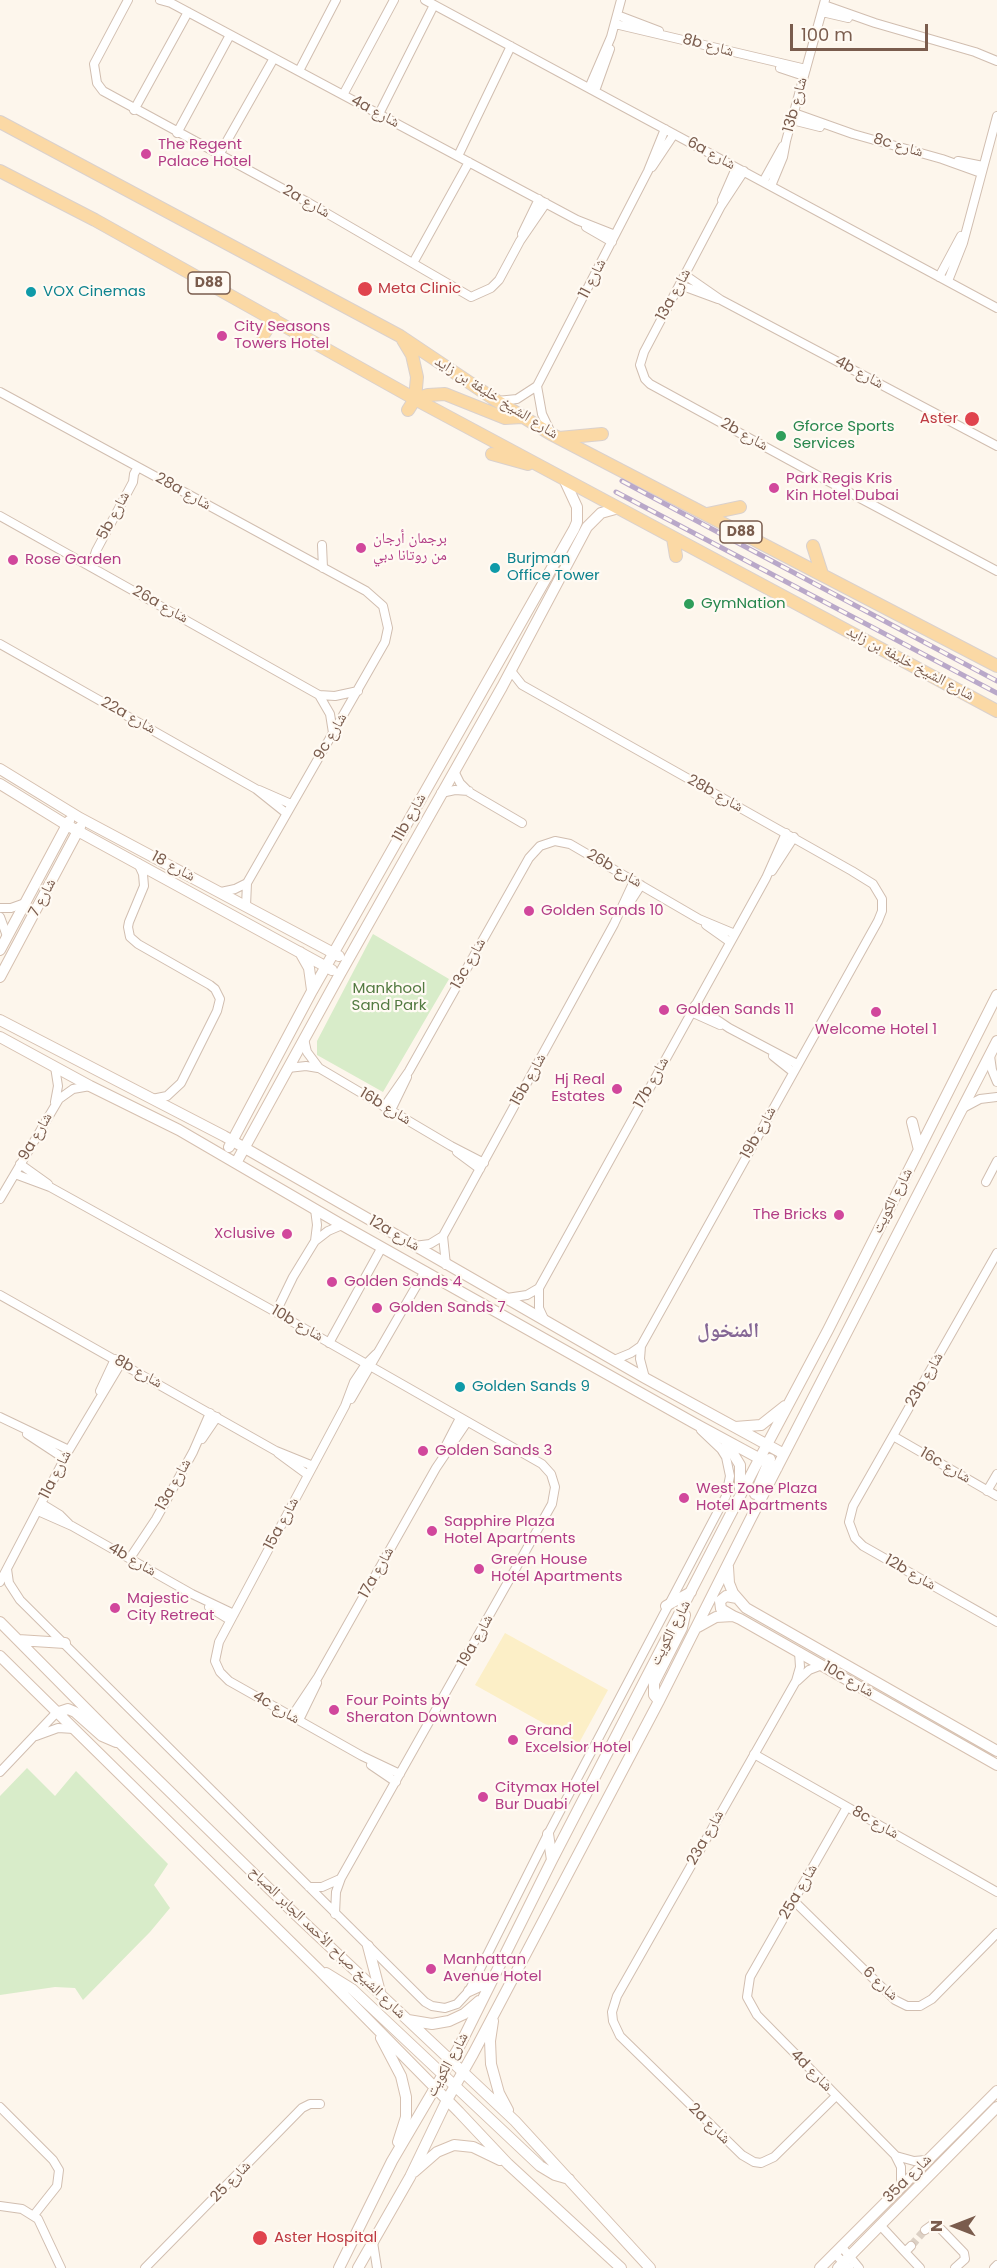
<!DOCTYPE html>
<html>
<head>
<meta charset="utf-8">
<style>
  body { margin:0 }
  #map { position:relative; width:997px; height:2268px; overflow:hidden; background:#fdf6ec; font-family:Poppins,sans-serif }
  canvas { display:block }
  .north { position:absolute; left:925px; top:2196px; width:60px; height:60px; -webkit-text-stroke:4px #fffaf3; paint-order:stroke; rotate:270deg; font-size:16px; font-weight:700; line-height:24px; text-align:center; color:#7a5c4d }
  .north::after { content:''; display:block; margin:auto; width:21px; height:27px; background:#7a5c4d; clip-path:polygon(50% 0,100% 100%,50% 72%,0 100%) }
  .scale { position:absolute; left:790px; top:24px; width:138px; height:27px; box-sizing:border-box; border:3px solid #7a5c4d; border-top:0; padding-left:8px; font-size:18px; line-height:21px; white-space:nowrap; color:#7a5c4d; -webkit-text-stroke:4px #fffaf3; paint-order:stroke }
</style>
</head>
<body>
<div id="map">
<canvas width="997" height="2268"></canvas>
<div class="north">N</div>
<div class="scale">100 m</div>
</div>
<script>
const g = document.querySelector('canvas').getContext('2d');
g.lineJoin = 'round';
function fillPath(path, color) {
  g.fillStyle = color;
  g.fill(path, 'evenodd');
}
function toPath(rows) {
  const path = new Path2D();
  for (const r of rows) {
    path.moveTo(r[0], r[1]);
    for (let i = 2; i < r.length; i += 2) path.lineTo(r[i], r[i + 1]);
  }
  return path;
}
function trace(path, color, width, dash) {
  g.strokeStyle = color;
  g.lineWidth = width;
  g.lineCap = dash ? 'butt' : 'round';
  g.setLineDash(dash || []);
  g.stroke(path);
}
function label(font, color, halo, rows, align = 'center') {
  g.font = font + ' Poppins,"Noto Naskh Arabic",sans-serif';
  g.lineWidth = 4.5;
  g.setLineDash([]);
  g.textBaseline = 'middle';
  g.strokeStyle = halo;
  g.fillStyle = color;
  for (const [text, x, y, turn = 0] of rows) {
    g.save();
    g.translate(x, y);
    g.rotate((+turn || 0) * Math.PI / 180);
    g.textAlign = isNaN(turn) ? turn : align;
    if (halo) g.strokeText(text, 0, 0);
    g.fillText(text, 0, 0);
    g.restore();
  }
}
const green = toPath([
  [373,934,449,979,383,1092,317,1055,317,1041],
  [27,1768,55,1796,76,1771,168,1864,154,1885,170,1908,150,1932,83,2000,75,1988,55,1987,0,1995,0,1796]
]);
const sand = toPath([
  [505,1633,608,1690,579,1743,475,1685]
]);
const streetTunnel = toPath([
  [911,2246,925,2230]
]);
const street = toPath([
  [128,0,94,64,97,83,103,91,309,203,471,297,491,288,499,280,520,241,546,203],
  [160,0,171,3,577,220,615,235],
  [425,0,997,308],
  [824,5,875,23,975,52,997,61],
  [822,12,848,18],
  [617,15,659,31],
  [615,24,806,69],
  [780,68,804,76],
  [299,71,336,0],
  [589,88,611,37,621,0],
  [595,91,610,49],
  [343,95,394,0],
  [134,110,188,12],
  [794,113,853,134,942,159,981,173],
  [379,114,434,5],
  [792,120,820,127],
  [177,133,230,35],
  [219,155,274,58],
  [458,156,511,46],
  [958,161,983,166],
  [652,167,674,134],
  [744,171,721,206,644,352,640,365,645,379,650,384,824,479,997,571],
  [763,182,783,146],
  [771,186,783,157,786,141,825,0],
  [722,200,736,168],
  [586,227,612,242],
  [522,234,539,199],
  [413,263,469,162],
  [685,275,721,300,997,446],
  [939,277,961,236],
  [948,281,963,243,997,116],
  [680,285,718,299],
  [537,386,542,414,551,433],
  [0,392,366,591,383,606,388,628,385,642,247,883,246,906],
  [497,401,517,399,537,386,648,171,665,129],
  [0,516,319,695,335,696,358,691],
  [322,545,323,568],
  [91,567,96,551,133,482,134,474,138,467],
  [0,644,256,789,286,813],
  [511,671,522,685,852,871,873,884,882,899,882,911,878,921,641,1346,640,1359,645,1378],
  [319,695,330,714,333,733],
  [454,771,460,783,469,792,522,823],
  [259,790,291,804],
  [441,793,455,790,469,791],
  [138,863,143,874,144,886,129,922,128,927,130,937,138,944,210,985,215,989,220,999,217,1011,181,1083,167,1096,152,1099],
  [772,871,794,837],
  [221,892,235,889,247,883],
  [0,908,11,908,25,903],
  [625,910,641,885],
  [0,917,7,936],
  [706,925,730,942],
  [695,1005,729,1028,797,1064],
  [691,1012,720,1025],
  [304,1039,307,1052,319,1068,451,1146,484,1163],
  [773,1056,793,1072],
  [990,1056,992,1070,997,1082],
  [55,1067,58,1086,55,1102],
  [288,1068,306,1066,318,1068],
  [384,1107,409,1071,529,858,540,846,555,841,570,844,699,919,735,934],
  [965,1107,980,1099,997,1097],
  [391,1110,407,1077],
  [457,1152,480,1169],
  [20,1164,48,1184],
  [15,1174,50,1187,270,1309,542,1464,551,1474,555,1487,552,1504,341,1878,336,1892,335,1914],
  [986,1182,997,1161],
  [0,1199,59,1099,73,1089,90,1086],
  [315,1241,317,1225,315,1209],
  [414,1246,430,1244,443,1236],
  [997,1253,853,1506,849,1522,855,1538,863,1546,997,1622],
  [446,1265,443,1236,614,924,634,881],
  [0,1295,276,1451,313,1466],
  [507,1298,527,1295,539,1288],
  [276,1312,293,1277,315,1241,328,1231,342,1225],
  [544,1319,539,1308,539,1288,766,878,786,833],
  [329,1343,382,1247],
  [376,1354,366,1364,354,1382,345,1406,219,1642,215,1661,220,1672,229,1681,362,1756,400,1774],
  [614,1360,631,1353,641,1346],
  [100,1391,115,1359],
  [351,1399,425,1271],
  [0,1417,69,1450],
  [27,1434,65,1459],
  [893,1436,997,1496],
  [202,1439,217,1417],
  [444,1449,460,1418],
  [278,1453,308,1475],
  [987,1491,997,1474],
  [42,1504,60,1515,69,1524],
  [38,1511,72,1526,192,1594,234,1614],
  [130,1558,156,1519,193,1452,210,1413],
  [7,1569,9,1583,20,1600,425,2002,432,2006,445,2008,457,2004,469,1991,548,1834,726,1496,730,1476,726,1457,721,1449,701,1430],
  [0,1582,69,1450,121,1363],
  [209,1607,230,1620],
  [799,1652,800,1667,796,1681,617,1996,612,2012,613,2021,620,2036,742,2155,754,2162,761,2163,774,2157,836,2096],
  [797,1681,809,1670,822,1665],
  [292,1716,318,1677,436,1468,467,1422],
  [299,1720,317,1683],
  [36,1736,58,1728,74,1729],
  [754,1754,997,1892],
  [371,1765,396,1782],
  [0,1772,56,1713],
  [847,1807,750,1977,747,1997,757,2015,895,2155,901,2167,901,2185],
  [309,1887,322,1887,340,1879],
  [794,1901,895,2000,907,2006,920,2006,932,1999,997,1933],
  [0,2107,53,2160,59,2170,57,2186,34,2215],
  [896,2156,914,2161,926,2160],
  [0,2206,22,2209,38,2219,61,2268],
  [880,2225,905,2252],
  [925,2230,932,2225,937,2225,964,2253,965,2259,955,2268],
  [373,2242,377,2268],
  [841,2246,859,2268],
  [911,2246,905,2252,920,2268],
  [834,2253,849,2268],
  [145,2268,302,2108,310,2104,320,2104],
  [994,2268,997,2265]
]);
const secondary = toPath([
  [0,769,80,818,339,956],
  [0,784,65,824,332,970],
  [0,950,69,821],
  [300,952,309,968,312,990],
  [0,977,80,827],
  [0,1020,224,1136,645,1378,784,1454],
  [0,1037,90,1086,179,1130,342,1225,694,1423,777,1468],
  [912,1122,919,1150],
  [229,1147,312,991,574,529,577,522,577,507,564,479],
  [236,1163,340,974,502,687,587,527,601,513,619,508],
  [735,1427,761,1425,785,1406],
  [726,1442,740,1465,740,1491],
  [755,1494,770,1459],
  [728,1567,729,1583,733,1593,746,1608,997,1751],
  [666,1606,691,1592],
  [733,1616,721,1609,720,1601,726,1596,737,1598],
  [0,1622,119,1742,294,1913,515,2121,650,2268],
  [698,1627,716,1617,733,1616,740,1619,997,1765],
  [18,1640,65,1643],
  [0,1656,319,1970,459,2112,508,2164,621,2268],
  [659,1701,654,1695,654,1683,682,1628,685,1615],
  [56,1713,68,1709,75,1712,102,1736,116,1742],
  [548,1834,552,1860],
  [368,1946,380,1992],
  [326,1973,352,1989,540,2166,555,2175,569,2179],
  [469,1991,491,1981],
  [408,2020,432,2024,449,2021,464,2014,479,2001],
  [493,2021,490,2041,491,2064,499,2093,508,2110],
  [381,2038,401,2076,406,2097,406,2117,398,2142],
  [414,2172,437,2152,454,2145,473,2147,500,2160],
  [339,2268,392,2161,459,2047,552,1860,754,1469,828,1330,997,995],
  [358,2268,410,2177,447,2100,473,2054,659,1701,750,1520,997,1041],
  [820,2268,997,2091],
  [838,2268,997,2107]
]);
const primary = toPath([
  [0,122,400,336,497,401,551,434,997,666],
  [0,171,95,220,415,399,997,711],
  [263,335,274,319],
  [403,340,412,355,417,377,415,399,408,410],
  [415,399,428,395,445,394,505,418,522,417],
  [559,438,602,434],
  [492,454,528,464],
  [707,514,740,507],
  [673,538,676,556],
  [813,546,822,574]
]);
const rail = toPath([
  [622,481,997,681],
  [616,492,997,693]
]);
const markers = [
  [146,154,6,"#d1479c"],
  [365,289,8,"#e0444e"],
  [31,292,6,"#0f9aa8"],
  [222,336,6,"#d1479c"],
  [972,419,8,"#e0444e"],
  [781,436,6,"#2e9e5b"],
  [774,488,6,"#d1479c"],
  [361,548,6,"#d1479c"],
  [13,560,6,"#d1479c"],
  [495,568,6,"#0f9aa8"],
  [689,604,6,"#2e9e5b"],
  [529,911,6,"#d1479c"],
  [664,1010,6,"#d1479c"],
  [876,1012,6,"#d1479c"],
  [617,1089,6,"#d1479c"],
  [839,1215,6,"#d1479c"],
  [287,1234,6,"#d1479c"],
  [332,1282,6,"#d1479c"],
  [377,1308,6,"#d1479c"],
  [460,1387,6,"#0f9aa8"],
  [423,1451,6,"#d1479c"],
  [684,1498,6,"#d1479c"],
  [432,1531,6,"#d1479c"],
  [479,1569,6,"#d1479c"],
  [115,1608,6,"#d1479c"],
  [334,1710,6,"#d1479c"],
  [513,1740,6,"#d1479c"],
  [483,1797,6,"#d1479c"],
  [431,1969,6,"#d1479c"],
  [260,2238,8,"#e0444e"]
];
const shields = [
  [209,283,42],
  [741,532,42]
];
const shieldNames = [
  ["D88",209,283],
  ["D88",741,532]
];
const streetNames = [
  ["8b شارع",708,46,15],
  ["13b شارع",796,105,-75],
  ["4a شارع",375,112,28],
  ["8c شارع",898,146,16],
  ["6a شارع",711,154,28],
  ["2a شارع",306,202,29],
  ["شارع 11",593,279,-63],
  ["13a شارع",674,295,-62],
  ["4b شارع",859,373,28],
  ["شارع الشيخ خليفة بن زايد",496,398,32],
  ["2b شارع",744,435,29],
  ["28a شارع",183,492,29],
  ["5b شارع",114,516,-62],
  ["26a شارع",160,605,29],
  ["شارع الشيخ خليفة بن زايد",910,664,28],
  ["22a شارع",128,716,29],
  ["9c شارع",331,737,-60],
  ["28b شارع",715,794,29],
  ["11b شارع",410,818,-61],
  ["شارع 18",173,867,28],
  ["26b شارع",614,869,30],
  ["شارع 7",43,898,-62],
  ["13c شارع",469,964,-61],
  ["15b شارع",529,1080,-61],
  ["17b شارع",652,1083,-61],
  ["16b شارع",385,1107,31],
  ["19b شارع",759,1133,-61],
  ["9a شارع",36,1137,-60],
  ["شارع الكويت",893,1201,-63],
  ["12a شارع",394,1234,30],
  ["10b شارع",297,1324,30],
  ["8b شارع",138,1372,29],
  ["23b شارع",925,1380,-60],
  ["16c شارع",945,1466,30],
  ["11a شارع",56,1475,-63],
  ["13a شارع",174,1485,-61],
  ["15a شارع",282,1524,-62],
  ["4b شارع",132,1560,30],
  ["17a شارع",377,1573,-61],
  ["12b شارع",910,1573,30],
  ["شارع الكويت",671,1633,-63],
  ["19a شارع",476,1641,-61],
  ["10c شارع",848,1680,30],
  ["4c شارع",276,1708,30],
  ["8c شارع",875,1823,30],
  ["23a شارع",706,1838,-61],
  ["25a شارع",799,1892,-60],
  ["شارع الشيخ صباح الأحمد الجابر الصباح",327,1943,44],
  ["شارع 6",880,1984,43],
  ["شارع الكويت",448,2065,-61],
  ["4d شارع",811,2071,45],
  ["2a شارع",709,2124,44],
  ["35a شارع",908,2179,-45],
  ["شارع 25",231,2182,-46]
];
const hotelNames = [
  ["The Regent",158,145],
  ["Palace Hotel",158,162],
  ["City Seasons",234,327],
  ["Towers Hotel",234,344],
  ["Park Regis Kris",786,479],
  ["Kin Hotel Dubai",786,496],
  ["برجمان أرجان",373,539],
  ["من روتانا دبي",373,556],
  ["Rose Garden",25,560],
  ["Golden Sands 10",541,911],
  ["Golden Sands 11",676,1010],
  ["Welcome Hotel 1",876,1030,"center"],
  ["Hj Real",605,1080,"right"],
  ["Estates",605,1097,"right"],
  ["The Bricks",827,1215,"right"],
  ["Xclusive",275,1234,"right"],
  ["Golden Sands 4",344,1282],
  ["Golden Sands 7",389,1308],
  ["Golden Sands 3",435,1451],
  ["West Zone Plaza",696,1489],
  ["Hotel Apartments",696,1506],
  ["Sapphire Plaza",444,1522],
  ["Hotel Apartments",444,1539],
  ["Green House",491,1560],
  ["Hotel Apartments",491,1577],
  ["Majestic",127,1599],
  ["City Retreat",127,1616],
  ["Four Points by",346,1701],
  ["Sheraton Downtown",346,1718],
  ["Grand",525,1731],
  ["Excelsior Hotel",525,1748],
  ["Citymax Hotel",495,1788],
  ["Bur Duabi",495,1805],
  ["Manhattan",443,1960],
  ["Avenue Hotel",443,1977]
];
const healthNames = [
  ["Meta Clinic",378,289],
  ["Aster",958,419,"right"],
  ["Aster Hospital",274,2238]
];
const cultureNames = [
  ["VOX Cinemas",43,292],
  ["Burjman",507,559],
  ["Office Tower",507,576],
  ["Golden Sands 9",472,1387]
];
const leisureNames = [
  ["Gforce Sports",793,427],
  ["Services",793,444],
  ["GymNation",701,604]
];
const parkNames = [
  ["Mankhool",389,989],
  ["Sand Park",389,1006]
];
const districtNames = [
  ["المنخول",728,1332]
];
fillPath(green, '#d8ecc9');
fillPath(sand, '#fcefc7');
trace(streetTunnel, '#dcd0c4', 8, [8, 4]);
trace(street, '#d1beb0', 10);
trace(secondary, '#d6c0b0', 12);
trace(primary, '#dad1cd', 14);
trace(street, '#fff', 8);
trace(secondary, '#fff', 10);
trace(primary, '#fbd9a5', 12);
trace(rail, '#b9a8c9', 5);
trace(rail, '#fffaf3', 3, [9]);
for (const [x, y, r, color] of markers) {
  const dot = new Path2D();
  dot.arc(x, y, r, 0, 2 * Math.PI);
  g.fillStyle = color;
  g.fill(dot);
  trace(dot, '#fffaf3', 2);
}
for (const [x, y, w] of shields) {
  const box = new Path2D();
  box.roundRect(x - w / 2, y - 11, w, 22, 4.5);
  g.fillStyle = '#fffaf3';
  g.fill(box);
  trace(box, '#7a5c4d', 1.5);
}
label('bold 14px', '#7a5c4d', null, shieldNames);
label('15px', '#7a5c4d', '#fffaf3', streetNames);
label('15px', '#b23c85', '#fffaf3', hotelNames, 'left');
label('15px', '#be3a42', '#fffaf3', healthNames, 'left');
label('15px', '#0d838f', '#fffaf3', cultureNames, 'left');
label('15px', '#27864d', '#fffaf3', leisureNames, 'left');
label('15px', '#537a41', '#fffaf3', parkNames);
label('bold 21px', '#846695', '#fffaf3', districtNames);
</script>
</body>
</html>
